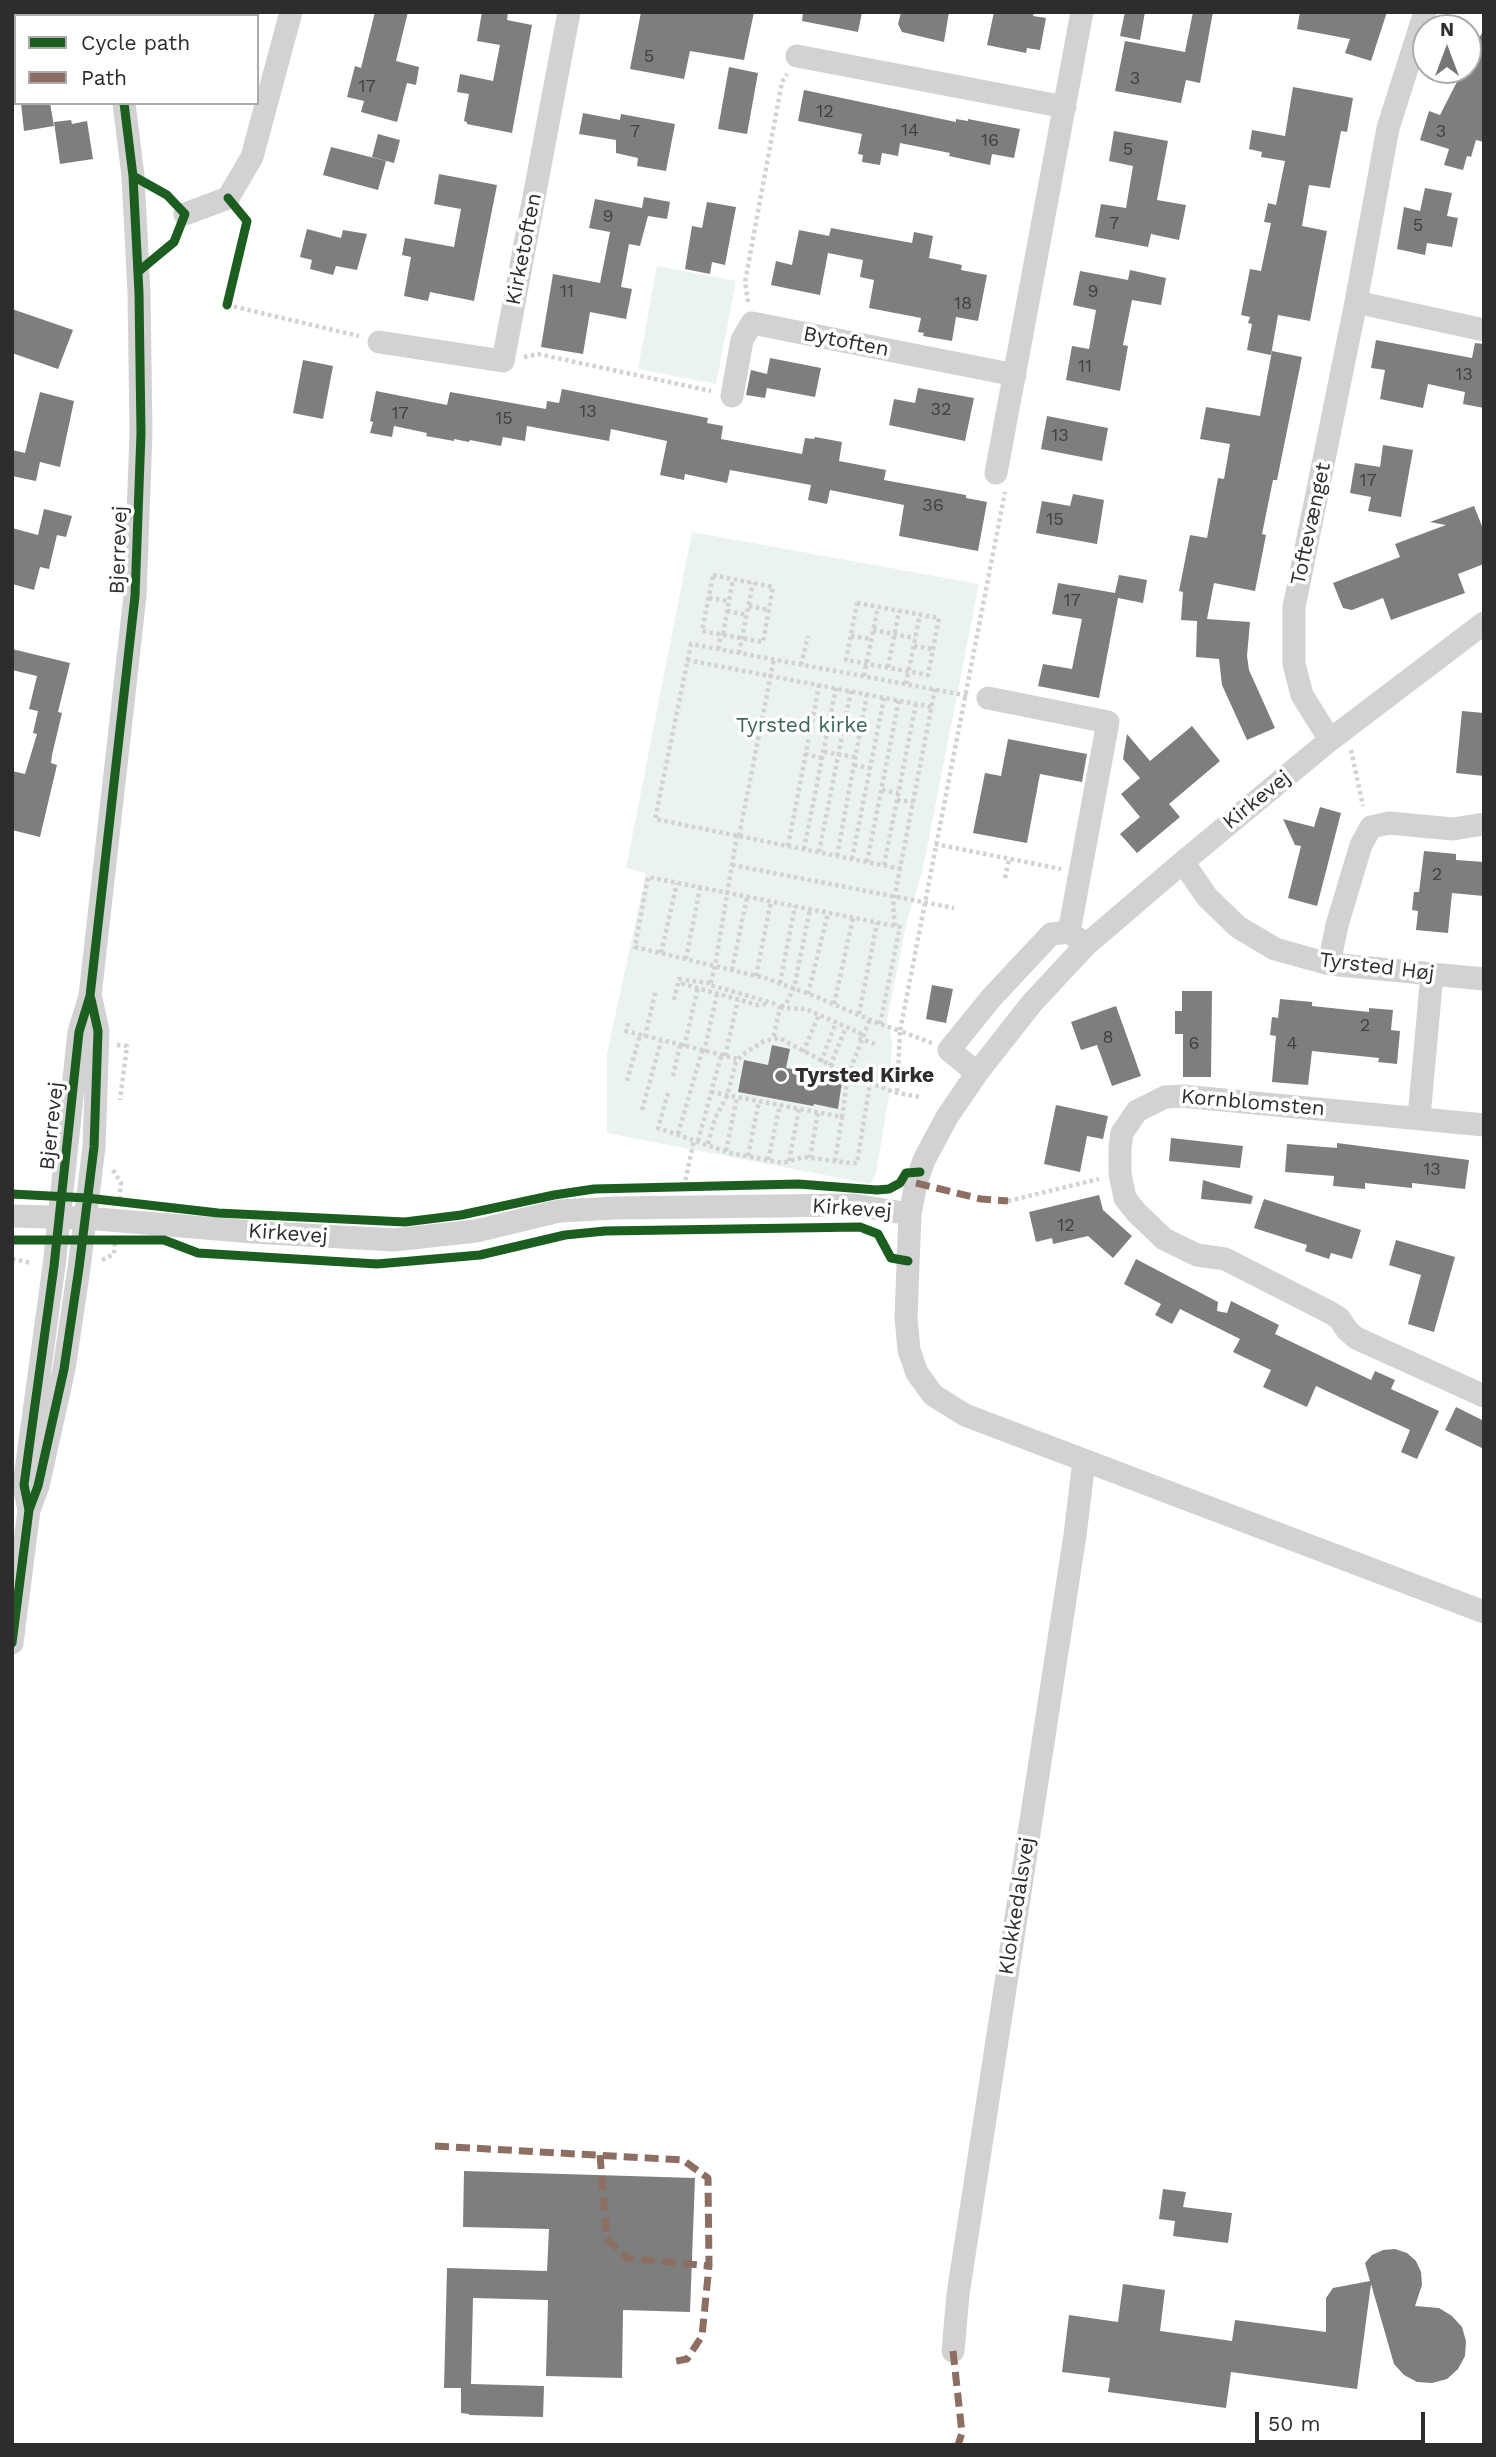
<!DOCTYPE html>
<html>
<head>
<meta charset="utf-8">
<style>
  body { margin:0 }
  #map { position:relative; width:1496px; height:2457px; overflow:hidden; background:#fff; font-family:"Work Sans",sans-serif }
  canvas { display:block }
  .frame { position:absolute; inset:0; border:14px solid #2d2d2d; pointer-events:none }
  .legend { position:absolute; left:14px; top:14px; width:245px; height:91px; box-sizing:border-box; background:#fff; border:2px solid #ababab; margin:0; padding:9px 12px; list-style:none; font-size:21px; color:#2d2d2d }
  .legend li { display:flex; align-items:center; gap:14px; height:35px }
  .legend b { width:35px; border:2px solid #ababab }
  .north { position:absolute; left:1412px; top:14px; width:70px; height:70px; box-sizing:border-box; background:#fff; border:2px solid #ababab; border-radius:50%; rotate:0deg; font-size:19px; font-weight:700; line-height:28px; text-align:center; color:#2d2d2d }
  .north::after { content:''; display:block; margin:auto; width:24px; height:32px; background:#767676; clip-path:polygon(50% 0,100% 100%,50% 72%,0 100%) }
  .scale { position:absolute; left:1255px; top:2412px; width:170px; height:32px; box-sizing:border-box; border:4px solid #2d2d2d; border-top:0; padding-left:9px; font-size:21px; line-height:24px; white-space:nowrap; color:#2d2d2d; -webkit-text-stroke:5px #fff; paint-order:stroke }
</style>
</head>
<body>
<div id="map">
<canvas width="1496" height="2457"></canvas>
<div class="frame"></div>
<ul class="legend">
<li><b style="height:9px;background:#1b5e20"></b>Cycle path</li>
<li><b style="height:9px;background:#8d6e63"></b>Path</li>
</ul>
<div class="north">N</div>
<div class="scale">50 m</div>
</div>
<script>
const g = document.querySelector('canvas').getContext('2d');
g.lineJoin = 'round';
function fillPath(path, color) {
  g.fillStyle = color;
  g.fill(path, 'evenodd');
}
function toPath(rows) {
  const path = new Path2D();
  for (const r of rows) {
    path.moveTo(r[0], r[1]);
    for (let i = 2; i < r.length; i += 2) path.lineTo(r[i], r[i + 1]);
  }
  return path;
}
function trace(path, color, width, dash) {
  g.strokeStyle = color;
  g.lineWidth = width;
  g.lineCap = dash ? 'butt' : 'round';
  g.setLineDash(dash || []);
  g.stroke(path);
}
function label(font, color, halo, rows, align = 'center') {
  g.font = font + ' "Work Sans",sans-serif';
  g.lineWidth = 7;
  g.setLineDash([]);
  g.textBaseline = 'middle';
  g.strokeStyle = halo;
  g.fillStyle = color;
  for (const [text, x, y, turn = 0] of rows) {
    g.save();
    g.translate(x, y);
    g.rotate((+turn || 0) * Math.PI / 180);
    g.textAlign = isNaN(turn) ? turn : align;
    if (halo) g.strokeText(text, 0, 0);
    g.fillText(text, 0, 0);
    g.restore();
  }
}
const green = toPath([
  [657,266,736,281,716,384,638,369],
  [692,532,979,584,922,873,907,921,887,1020,892,1041,889,1096,876,1174,870,1184,607,1133,607,1054,646,873,626,868]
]);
const building = toPath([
  [375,12,408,12,396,61,419,67,416,85,407,83,397,122,361,112,364,101,347,97,355,66,361,68],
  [482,12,508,12,507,20,532,25,512,133,467,124,467,122,464,121,469,94,457,92,460,74,493,81,500,45,477,41],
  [641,12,754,12,744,60,690,51,684,79,630,69],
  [803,12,862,12,858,32,802,21],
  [901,12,949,12,944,42,902,32,898,24],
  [994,12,1034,12,1033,16,1046,18,1040,50,1027,48,1026,53,987,45],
  [1125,12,1145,12,1140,40,1120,36],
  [1193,12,1213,12,1200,83,1186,80,1181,103,1115,91,1125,41,1185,52],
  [1300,12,1387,12,1371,61,1345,53,1350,39,1297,29],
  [1484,29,1484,142,1476,140,1471,157,1467,156,1463,170,1444,165,1449,149,1420,140,1429,111,1440,115,1463,70,1468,70,1468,60],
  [729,67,758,73,747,134,718,129],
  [1293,87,1353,98,1347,132,1341,131,1330,188,1309,185,1302,226,1327,231,1310,321,1278,315,1271,355,1247,350,1252,324,1248,323,1250,317,1241,315,1250,269,1261,271,1271,223,1264,222,1268,203,1276,205,1285,161,1261,157,1262,152,1249,149,1252,130,1285,136],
  [804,90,956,122,956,119,968,121,968,119,1020,129,1014,158,992,154,990,165,949,156,950,153,900,143,898,156,882,153,880,165,862,162,863,155,858,154,862,134,798,121],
  [21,103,50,103,54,126,24,131],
  [583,113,620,120,621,114,675,124,666,171,637,166,638,158,616,153,616,140,579,134],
  [71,120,72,124,87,121,93,159,60,164,54,122],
  [1114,131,1168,141,1157,200,1186,205,1179,240,1151,234,1148,247,1095,237,1101,204,1126,208,1133,166,1109,161],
  [378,134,400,140,394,163,372,157],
  [331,147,386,161,378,190,323,175],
  [439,174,497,185,474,301,430,292,428,301,404,296,411,257,402,255,405,238,454,247,461,209,434,204],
  [1425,188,1452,193,1447,216,1458,218,1452,247,1427,243,1425,255,1397,249,1404,207,1420,211],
  [644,197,670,202,667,219,648,216,640,246,629,244,621,287,632,289,626,319,590,312,583,354,541,347,553,274,600,283,610,232,589,228,595,199,642,208],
  [707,202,736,207,725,265,712,262,710,274,685,269,692,226,702,228],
  [831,228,912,243,914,232,933,236,929,258,962,265,961,270,987,275,978,321,956,317,952,341,923,336,924,333,918,332,921,318,869,308,874,280,860,277,863,260,828,253,820,295,771,285,776,261,792,265,799,230,829,236],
  [307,229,341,238,343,230,367,234,357,270,336,266,333,275,310,269,312,260,300,257],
  [1130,270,1166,278,1161,305,1132,300,1123,345,1128,346,1120,391,1066,380,1072,346,1089,349,1096,310,1073,305,1080,271,1128,280],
  [12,309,73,330,58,369,12,353],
  [1376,340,1472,358,1475,343,1484,344,1484,408,1463,404,1465,392,1428,384,1423,408,1380,399,1385,370,1371,368],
  [1272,351,1302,357,1277,480,1273,480,1262,534,1266,535,1255,591,1214,583,1207,619,1250,622,1247,656,1249,670,1275,728,1247,740,1222,685,1219,659,1196,657,1197,621,1181,620,1183,592,1179,591,1190,535,1207,538,1218,478,1224,479,1230,444,1200,439,1206,407,1260,416],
  [770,358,821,368,815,397,767,388,765,398,746,395,751,370,767,374],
  [303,360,333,366,323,419,293,413],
  [918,388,974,398,965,441,889,425,894,399,915,403],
  [562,389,708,418,707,423,723,426,721,439,802,454,805,438,814,439,815,437,842,442,839,461,886,470,884,480,966,495,966,498,987,502,978,551,899,536,904,505,830,490,827,504,808,500,811,485,730,470,727,483,685,474,684,480,660,475,667,441,611,429,609,441,527,426,525,441,503,437,501,446,470,440,469,442,454,439,454,441,426,436,427,433,394,426,392,437,370,433,373,422,370,421,376,391,447,405,450,392,546,409,547,401,559,403],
  [40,392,74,401,60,467,40,462,36,481,12,476,12,450,25,453],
  [1047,416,1108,428,1102,461,1041,449],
  [1383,445,1413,450,1401,517,1368,511,1371,497,1350,493,1355,463,1380,467],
  [1073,494,1104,500,1097,544,1036,533,1042,501,1070,506],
  [1474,506,1484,531,1484,564,1458,574,1465,593,1391,620,1383,598,1352,610,1343,608,1333,583,1400,557,1395,544,1446,525,1430,522],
  [44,509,72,516,66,537,57,535,49,569,40,567,34,590,12,584,12,528,38,535],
  [1119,575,1147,580,1143,603,1118,598,1099,698,1038,686,1043,664,1072,669,1082,619,1052,614,1058,583,1115,593],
  [12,649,70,663,58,712,62,713,52,755,51,763,57,765,40,837,12,830,12,771,25,774,37,734,33,733,38,711,29,709,37,676,12,670],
  [1462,711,1484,713,1484,776,1456,773],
  [1192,726,1220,761,1169,804,1180,817,1137,853,1120,834,1140,817,1121,794,1140,778,1123,759,1127,734,1150,761],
  [1008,739,1087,754,1082,782,1040,774,1027,843,973,833,985,773,1001,776],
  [1320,807,1341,813,1317,906,1288,898,1301,846,1295,845,1283,819,1314,827],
  [1424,851,1456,854,1456,860,1484,862,1484,896,1452,893,1448,933,1416,930,1418,911,1412,910,1414,892,1419,892],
  [932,985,953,989,946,1023,926,1019],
  [1182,991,1212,991,1211,1077,1183,1077,1183,1034,1175,1034,1175,1011,1182,1011],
  [1280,999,1312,1002,1312,1006,1369,1012,1369,1008,1393,1010,1391,1030,1400,1031,1397,1064,1378,1062,1379,1058,1312,1051,1308,1085,1272,1082,1276,1036,1270,1035,1272,1017,1278,1018],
  [1116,1006,1141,1076,1112,1086,1097,1045,1081,1050,1071,1022],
  [772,1045,790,1049,786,1068,821,1074,820,1078,842,1082,838,1109,814,1104,813,1106,738,1092,744,1060,768,1065],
  [1056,1105,1108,1116,1103,1139,1087,1136,1080,1172,1044,1164],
  [1171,1138,1243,1146,1240,1168,1169,1161],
  [1337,1143,1469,1160,1465,1189,1412,1183,1412,1188,1365,1183,1365,1189,1333,1186,1334,1176,1285,1172,1287,1144,1337,1148],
  [1203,1180,1253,1196,1251,1204,1201,1199],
  [1099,1195,1103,1210,1132,1236,1113,1258,1088,1236,1053,1244,1052,1238,1036,1242,1029,1212],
  [1264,1199,1361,1230,1352,1259,1331,1253,1329,1259,1305,1251,1307,1245,1254,1228],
  [1396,1240,1455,1257,1434,1332,1408,1324,1421,1275,1389,1265],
  [1136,1259,1218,1302,1217,1311,1227,1313,1231,1301,1279,1325,1275,1334,1371,1380,1375,1371,1395,1380,1391,1389,1439,1411,1417,1459,1401,1452,1410,1430,1316,1386,1307,1407,1263,1387,1271,1370,1233,1352,1240,1339,1180,1309,1172,1324,1155,1315,1161,1304,1124,1284],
  [1456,1407,1484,1421,1484,1449,1445,1430],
  [464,2171,695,2178,690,2312,623,2310,622,2378,546,2376,548,2300,473,2298,471,2384,544,2386,543,2417,469,2415,469,2414,461,2413,461,2388,444,2388,447,2268,547,2271,549,2229,463,2227],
  [1163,2189,1186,2192,1183,2207,1232,2213,1228,2243,1173,2236,1175,2221,1159,2219],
  [1395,2249,1407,2253,1416,2261,1421,2272,1422,2285,1415,2306,1439,2308,1452,2316,1462,2327,1466,2341,1465,2356,1458,2369,1447,2379,1432,2383,1417,2382,1404,2375,1394,2364,1371,2284,1357,2389,1231,2372,1226,2408,1108,2392,1110,2378,1062,2372,1069,2315,1118,2322,1123,2284,1165,2290,1160,2331,1232,2341,1235,2320,1326,2332,1326,2298,1333,2288,1370,2281,1365,2263,1372,2255,1383,2250]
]);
const path = toPath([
  [12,88,16,88],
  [748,302,745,282,782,82,787,74],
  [227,305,359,336],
  [524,357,538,354,711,391],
  [713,575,773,587,763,642,702,631,713,575],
  [709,598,729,601],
  [857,603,939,618,928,675,846,660,857,603],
  [749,606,769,610],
  [727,611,747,615],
  [873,630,915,638],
  [723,634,733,579],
  [851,636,871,639],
  [914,646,933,649],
  [718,649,721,634],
  [739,653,753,583],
  [687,660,932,707],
  [801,665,808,636],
  [888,667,899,611],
  [864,676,878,607],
  [906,684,920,614],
  [1351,750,1363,806],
  [824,752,855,757],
  [805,754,822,758],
  [854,765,870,768],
  [882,790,898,793],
  [897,800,913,802],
  [737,835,715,966,710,985,773,1003,780,1008,773,1039],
  [739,836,774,659],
  [935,844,1061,869],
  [788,846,819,685],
  [804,849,836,688],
  [819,852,851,691],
  [837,856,867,694],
  [852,859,884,698],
  [867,862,899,700],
  [732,865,954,908],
  [884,865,916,704],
  [901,869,655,819,691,644,969,696],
  [1005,878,1009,859],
  [895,926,893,906,896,889,935,689],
  [661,953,677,883],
  [686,959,700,888],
  [732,970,747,897],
  [756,976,771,901],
  [710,983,685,980,683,984,758,1005,769,1004],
  [780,983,795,906],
  [808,994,828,913],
  [674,1000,679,979,685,980],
  [834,1004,853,918],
  [781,1007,786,1004,794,988,810,909],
  [780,1008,806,1009,860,1033,858,1038,875,1044],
  [859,1014,877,923],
  [628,1023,626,1031,738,1059],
  [880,1024,900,927,648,877,635,947,765,978,817,997,880,1024,900,1031,897,1093],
  [645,1037,656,989],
  [932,1043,900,1031,1005,492],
  [117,1045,127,1046,120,1100],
  [684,1047,698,988],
  [704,1052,717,994],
  [803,1052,819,1015],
  [725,1056,738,1000],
  [821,1062,836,1022],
  [830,1066,846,1027],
  [673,1076,680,1045],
  [627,1081,640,1035],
  [711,1092,842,1117,848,1075,870,1019],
  [668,1093,658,1128,730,1153,783,1163,804,1157,850,1163,857,1163,870,1083],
  [642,1110,661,1041],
  [678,1134,702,1051],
  [698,1141,721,1056],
  [708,1144,715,1118,727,1096,736,1062,742,1055,764,1041,779,1038,851,1076,897,1093,920,1097],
  [726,1151,737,1097],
  [748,1156,759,1101],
  [810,1158,818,1112],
  [768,1160,780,1105],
  [789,1161,799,1109],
  [835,1161,842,1117],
  [113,1170,121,1183,119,1202],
  [684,1187,694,1140],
  [1008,1201,1099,1179],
  [12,1259,32,1263],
  [102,1260,114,1254,115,1242]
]);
const minor = toPath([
  [111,12,112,16],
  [797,56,1065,107],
  [185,214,228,198,252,157,291,12],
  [1356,302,1484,330],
  [379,342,503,361,569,12],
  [732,396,742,340,752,323,1015,375],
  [996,473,1082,12],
  [1484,623,1330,740,1183,862,1086,945,1032,1003,977,1073,947,1117,924,1160,916,1183,910,1214,906,1317,909,1350,917,1373,933,1395,965,1415,1484,1612],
  [988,698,1108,722,1069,932],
  [1330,740,1302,695,1294,664,1294,607,1356,302,1388,128,1425,12],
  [1183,862,1207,897,1238,927,1275,949,1329,964,1484,979],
  [1329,964,1337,925,1361,845,1371,827,1389,823,1453,829,1484,824],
  [977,1073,949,1050,992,997,1051,934,1069,932,1081,941],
  [1419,1117,1432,974],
  [1484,1125,1182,1096,1165,1097,1137,1111,1122,1133,1120,1147,1120,1174,1125,1198,1136,1212,1164,1239,1197,1255,1225,1259,1331,1313,1339,1318,1347,1330,1356,1338,1484,1396],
  [12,1216,85,1218,253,1232,394,1240,476,1231,559,1211,616,1208,854,1205,910,1214],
  [29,1510,24,1485,54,1266,79,1032,90,996,135,596,141,433,139,293,133,176,124,103],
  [12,1643,29,1510,38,1486,64,1369,79,1268,94,1147,98,1031,91,999],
  [953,2351,958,2294,1075,1535,1084,1461]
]);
const quiet = toPath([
  [916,1183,981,1199,1008,1201],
  [435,2146,683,2160,708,2178,709,2266,702,2336,687,2359,672,2362],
  [600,2155,607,2239,627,2258,709,2266],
  [953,2351,962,2433,958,2445]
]);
const cycleway = toPath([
  [133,176,167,195,185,214,174,242,139,271],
  [227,305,247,221,228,198],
  [12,1194,87,1198,218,1213,405,1222,461,1215,554,1195,594,1189,798,1184,877,1190,889,1189,900,1183,906,1173,920,1172],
  [12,1240,164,1240,198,1253,377,1264,480,1255,565,1235,605,1231,860,1227,878,1234,891,1258,908,1261],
  [29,1510,24,1485,54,1266,79,1032,90,996,135,596,141,433,139,293,133,176,124,103],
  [12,1643,29,1510,38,1486,64,1369,79,1268,94,1147,98,1031,91,999]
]);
const markers = [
  [781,1076,7,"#767676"]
];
const numberNames = [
  ["5",649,57],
  ["3",1135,79],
  ["17",367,87],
  ["12",825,112],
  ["14",910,131],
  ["7",635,132],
  ["3",1441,132],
  ["16",990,141],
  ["5",1128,150],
  ["9",608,217],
  ["7",1114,224],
  ["5",1418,226],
  ["11",567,292],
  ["9",1093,292],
  ["18",963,304],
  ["11",1085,367],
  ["13",1464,375],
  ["32",941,410],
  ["13",588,412],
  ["17",400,414],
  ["15",504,419],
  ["13",1060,436],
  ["17",1368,481],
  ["36",933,506],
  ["15",1055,520],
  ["17",1072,601],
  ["2",1437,875],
  ["2",1365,1026],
  ["8",1108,1038],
  ["6",1194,1044],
  ["4",1292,1044],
  ["13",1432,1170],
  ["12",1066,1226]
];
const streetNames = [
  ["Kirketoften",524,249,-79],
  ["Bytoften",846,342,11],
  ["Toftevænget",1311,524,-78],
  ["Bjerrevej",119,550,-88],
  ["Kirkevej",1257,800,-39],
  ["Tyrsted Høj",1377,967,7],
  ["Kornblomsten",1253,1103,5],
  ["Bjerrevej",52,1126,-84],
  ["Kirkevej",852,1209,4],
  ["Kirkevej",288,1234,4],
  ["Klokkedalsvej",1017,1906,-81]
];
const parkNames = [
  ["Tyrsted kirke",802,726]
];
const poiNames = [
  ["Tyrsted Kirke",795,1076]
];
fillPath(green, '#ebf3f0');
fillPath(building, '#7e7e7e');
trace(path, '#d2d2d2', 4.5, [3.5, 3.5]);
trace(minor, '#d2d2d2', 23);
trace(quiet, '#8d6e63', 7, [14, 7]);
trace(cycleway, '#1b5e20', 9);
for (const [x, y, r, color] of markers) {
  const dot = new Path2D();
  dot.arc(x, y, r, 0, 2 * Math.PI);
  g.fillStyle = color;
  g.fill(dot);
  trace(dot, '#fff', 2.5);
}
label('18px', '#414141', null, numberNames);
label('21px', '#2d2d2d', '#fff', streetNames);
label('21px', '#3c6755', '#fff', parkNames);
label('bold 21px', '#2d2d2d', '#fff', poiNames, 'left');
</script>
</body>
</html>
